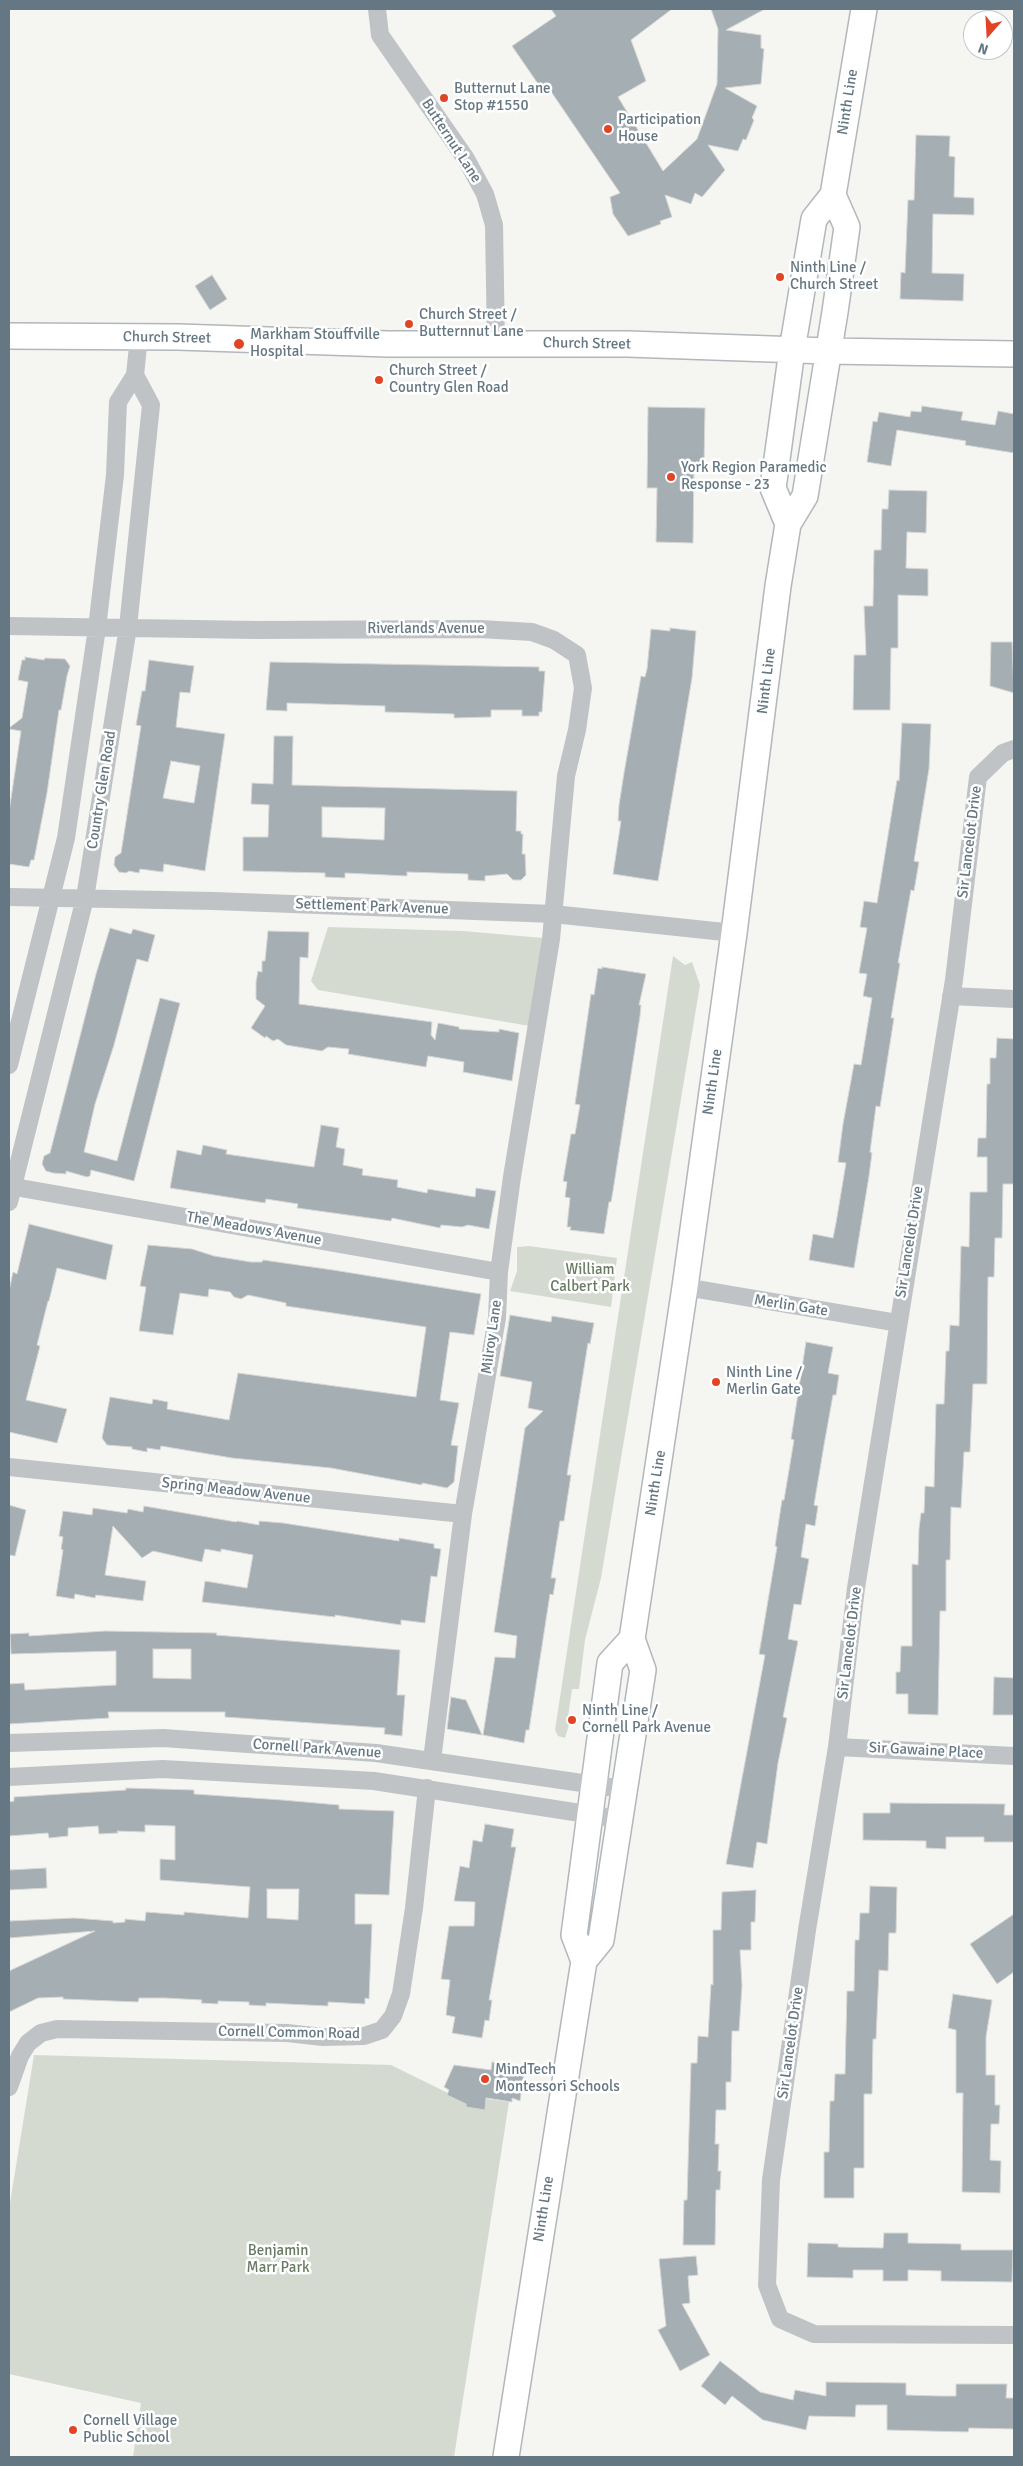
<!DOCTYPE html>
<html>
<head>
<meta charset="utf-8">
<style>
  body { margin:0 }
  #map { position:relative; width:1023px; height:2466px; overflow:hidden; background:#f5f5f2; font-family:Signika,sans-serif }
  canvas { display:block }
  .frame { position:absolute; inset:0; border:10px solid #657782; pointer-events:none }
  .north { position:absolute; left:963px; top:10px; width:50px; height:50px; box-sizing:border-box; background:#fff; border:1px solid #c1c9cd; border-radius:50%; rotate:199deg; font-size:14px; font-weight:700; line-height:20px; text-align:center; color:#657782 }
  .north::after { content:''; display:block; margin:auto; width:18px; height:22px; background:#e14526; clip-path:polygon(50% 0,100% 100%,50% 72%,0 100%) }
</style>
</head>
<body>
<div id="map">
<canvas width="1023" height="2466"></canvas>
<div class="frame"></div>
<div class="north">N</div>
</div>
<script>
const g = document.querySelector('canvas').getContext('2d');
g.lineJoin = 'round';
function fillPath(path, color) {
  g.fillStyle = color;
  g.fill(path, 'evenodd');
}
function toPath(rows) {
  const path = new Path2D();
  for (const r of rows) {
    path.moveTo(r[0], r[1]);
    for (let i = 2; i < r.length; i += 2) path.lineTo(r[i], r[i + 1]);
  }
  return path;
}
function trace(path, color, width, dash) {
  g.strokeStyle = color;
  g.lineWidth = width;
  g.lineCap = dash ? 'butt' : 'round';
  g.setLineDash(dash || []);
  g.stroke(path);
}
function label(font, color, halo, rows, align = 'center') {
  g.font = font + ' Signika,sans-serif';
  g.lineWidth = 5;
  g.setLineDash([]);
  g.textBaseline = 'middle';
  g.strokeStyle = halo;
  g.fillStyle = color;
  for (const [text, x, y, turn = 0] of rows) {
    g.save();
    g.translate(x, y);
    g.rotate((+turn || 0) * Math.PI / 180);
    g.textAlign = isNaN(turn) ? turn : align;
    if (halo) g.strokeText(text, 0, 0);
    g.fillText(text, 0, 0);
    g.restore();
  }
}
const green = toPath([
  [328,927,463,931,543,938,530,1026,318,990,311,981],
  [673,956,685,965,692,962,700,985,601,1578,585,1640,579,1689,572,1689,568,1717,571,1718,565,1738,558,1736,555,1730],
  [529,1246,617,1258,611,1307,510,1291,517,1271,517,1247],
  [34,2055,391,2065,450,2094,509,2102,454,2457,133,2457,141,2403,9,2374,9,2209]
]);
const building = toPath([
  [551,9,672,9,631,40,646,81,618,97,663,171,697,139,717,84,718,29,711,9,765,9,726,30,761,35,761,48,764,49,761,84,725,88,757,106,752,118,754,120,746,140,743,139,738,151,708,145,725,170,702,197,695,193,691,204,665,195,672,217,660,221,661,224,628,236,613,214,610,197,620,193,550,90,545,94,512,46,556,16,551,9],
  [916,135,950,136,949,156,955,157,954,197,974,198,974,215,933,214,932,273,964,274,963,301,900,299,901,272,905,273,908,200,914,200,916,135],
  [212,275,227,299,210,310,195,286,212,275],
  [922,406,963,412,961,420,995,425,998,411,1014,414,1014,453,965,445,966,441,897,430,891,466,867,462,873,421,877,422,879,412,910,417,911,411,921,412,922,406],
  [648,407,705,408,704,466,694,466,693,543,656,542,657,488,647,488,648,407],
  [889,490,927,491,926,533,907,532,906,568,928,569,928,596,898,595,898,648,891,648,890,710,853,710,854,655,866,655,864,606,873,606,874,550,881,550,882,509,888,509,889,490],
  [670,628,696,631,692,678,658,881,613,874,621,821,618,821,619,805,624,773,641,676,645,677,647,669,651,629,670,631,670,628],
  [991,642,1012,642,1014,693,990,686,991,642],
  [25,657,44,660,45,658,65,659,70,666,67,676,61,710,59,710,47,793,34,860,31,860,29,867,9,864,9,812,21,731,9,729,9,728,22,718,28,682,18,680,22,660,25,660,25,657],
  [149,660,194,666,190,693,180,692,176,727,225,734,205,871,164,864,163,872,140,869,139,873,129,871,126,873,119,872,114,865,115,857,121,853,141,726,136,725,142,691,145,691,149,660],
  [171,761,200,766,194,803,163,798,171,761],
  [270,662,539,667,539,671,545,671,542,712,539,712,539,716,522,716,522,710,491,710,491,717,454,718,454,714,385,712,385,706,287,703,287,711,266,710,270,662],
  [902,723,931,724,929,769,914,861,919,862,914,891,911,890,898,963,900,963,891,1018,894,1018,880,1107,876,1106,870,1152,872,1153,869,1176,854,1268,809,1260,813,1234,833,1238,836,1223,846,1163,838,1162,843,1124,854,1064,861,1065,872,998,863,996,867,974,859,973,867,928,860,927,864,901,877,903,897,780,899,781,902,723],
  [274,736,293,736,292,785,517,791,516,831,521,831,521,834,523,834,522,854,525,854,526,875,521,880,513,880,507,874,485,876,485,881,468,880,468,874,407,872,407,876,345,873,345,878,325,877,325,873,243,871,243,837,268,837,269,805,251,804,252,783,273,784,274,736],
  [322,807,385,808,384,840,322,837,322,807],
  [110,928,131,934,133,929,155,935,148,962,137,959,114,1045,95,1104,84,1152,117,1161,160,998,180,1003,134,1181,91,1170,90,1176,87,1177,66,1171,66,1174,53,1173,46,1171,42,1164,44,1156,50,1153,96,974,110,928],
  [268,931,309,932,308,958,300,957,299,1004,432,1022,431,1035,435,1040,438,1023,459,1027,459,1029,499,1032,499,1029,519,1033,512,1081,463,1072,464,1062,428,1056,426,1067,348,1054,349,1049,328,1047,322,1051,286,1045,278,1039,273,1041,266,1036,265,1038,251,1028,265,1006,256,999,256,982,258,971,262,972,262,961,265,961,268,931],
  [602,967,646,974,639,1005,641,1005,640,1016,613,1191,611,1202,609,1202,604,1234,570,1230,571,1227,567,1227,570,1198,565,1197,567,1182,563,1181,571,1134,575,1134,580,1105,575,1104,591,994,594,995,598,968,602,969,602,967],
  [997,1038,1014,1039,1014,1184,1003,1184,1002,1238,995,1238,994,1277,988,1277,987,1384,973,1384,970,1452,964,1452,961,1508,951,1507,950,1560,946,1560,946,1611,940,1611,938,1715,908,1714,908,1694,896,1694,896,1672,900,1672,901,1646,912,1646,912,1564,918,1565,919,1529,921,1513,924,1513,925,1486,934,1487,936,1404,944,1404,946,1351,949,1351,950,1325,959,1326,961,1246,969,1247,970,1192,987,1192,987,1157,977,1157,978,1138,986,1138,987,1084,990,1084,990,1058,996,1058,997,1038],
  [321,1125,339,1128,336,1147,345,1149,343,1165,363,1169,362,1175,398,1180,397,1187,427,1193,428,1189,475,1197,476,1188,496,1191,489,1229,468,1225,462,1227,441,1225,440,1228,392,1218,391,1221,297,1208,298,1204,266,1199,265,1203,170,1188,177,1150,201,1155,203,1145,227,1150,226,1154,314,1167,321,1125],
  [29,1224,113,1245,106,1280,57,1268,49,1301,48,1301,37,1345,40,1346,26,1400,67,1409,57,1443,9,1432,9,1291,13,1272,17,1274,29,1224],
  [148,1245,192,1249,214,1256,251,1262,262,1262,263,1260,333,1270,481,1294,474,1335,450,1332,440,1400,459,1403,451,1445,458,1446,454,1482,447,1488,422,1483,422,1485,331,1468,232,1458,161,1446,160,1450,147,1448,147,1452,132,1449,132,1447,107,1445,102,1438,110,1397,152,1404,153,1399,168,1402,167,1409,229,1420,238,1373,416,1397,426,1327,286,1306,286,1303,248,1295,241,1299,234,1297,230,1292,209,1289,208,1297,180,1293,173,1335,139,1331,146,1287,140,1286,148,1245],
  [510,1315,551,1322,552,1316,594,1323,590,1344,588,1343,567,1475,571,1475,564,1521,560,1521,551,1578,556,1578,553,1595,550,1594,529,1730,526,1730,524,1743,483,1735,495,1657,515,1658,517,1636,494,1632,525,1428,543,1411,528,1408,532,1382,500,1376,510,1315],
  [806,1342,833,1347,828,1373,839,1375,836,1395,833,1395,824,1445,814,1505,818,1506,815,1526,806,1524,801,1557,809,1559,801,1605,794,1604,788,1639,798,1641,783,1717,787,1718,778,1763,767,1844,757,1842,753,1868,726,1864,765,1655,759,1654,777,1547,775,1546,782,1500,784,1500,794,1440,791,1439,806,1342],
  [9,1505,26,1510,15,1556,9,1555,9,1505],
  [144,1506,236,1522,237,1521,259,1525,259,1521,283,1523,399,1541,399,1538,434,1544,434,1548,441,1549,437,1577,431,1576,425,1623,401,1620,401,1625,335,1615,335,1617,202,1602,205,1581,247,1588,253,1555,221,1549,221,1552,205,1549,202,1562,153,1551,142,1558,113,1526,105,1575,146,1581,143,1601,96,1595,95,1598,75,1594,74,1599,56,1596,63,1550,61,1549,63,1537,59,1536,63,1511,92,1515,93,1508,127,1513,128,1509,143,1512,144,1506],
  [105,1631,217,1633,216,1635,400,1650,397,1695,405,1695,402,1736,384,1734,385,1728,225,1717,225,1712,108,1712,109,1718,9,1724,9,1684,24,1683,25,1690,116,1685,116,1651,11,1654,10,1634,29,1633,29,1636,105,1631],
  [153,1649,191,1649,191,1679,153,1678,153,1649],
  [994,1677,1014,1678,1014,1715,993,1715,994,1677],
  [451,1697,466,1700,482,1735,447,1729,451,1697],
  [126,1788,194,1790,194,1794,282,1800,339,1805,339,1809,394,1811,389,1895,355,1894,355,1924,372,1924,369,1999,365,1998,365,2004,328,2002,328,2006,266,2003,266,2006,249,2005,249,2002,218,2001,218,2004,201,2003,202,2000,165,1998,139,1998,138,2002,63,1999,63,1997,38,1998,9,2012,9,1971,95,1931,9,1938,9,1921,74,1918,113,1921,113,1923,125,1922,125,1919,145,1921,146,1912,184,1915,184,1912,248,1918,250,1887,160,1880,160,1859,175,1860,175,1826,145,1825,145,1832,117,1831,118,1833,99,1834,98,1826,68,1828,68,1836,49,1838,48,1833,9,1836,9,1802,14,1801,14,1797,126,1790,126,1788],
  [267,1889,299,1889,298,1920,267,1918,267,1889],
  [890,1803,1005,1804,1004,1815,1014,1815,1014,1842,984,1842,984,1837,946,1837,946,1849,926,1848,926,1841,863,1840,863,1813,890,1813,890,1803],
  [485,1824,514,1829,511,1847,516,1847,489,2000,492,2000,489,2021,485,2020,482,2038,452,2033,455,2017,446,2015,450,1980,441,1979,449,1926,474,1926,475,1902,454,1901,460,1866,469,1868,473,1840,482,1842,485,1824],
  [46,1868,47,1888,9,1890,9,1870,46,1868],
  [870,1886,897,1887,896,1933,889,1933,888,1971,879,1970,876,2039,873,2039,872,2094,864,2094,864,2168,854,2168,854,2198,824,2198,824,2152,829,2152,830,2101,834,2101,835,2074,845,2074,847,1991,854,1991,855,1940,859,1940,860,1913,869,1913,870,1886],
  [756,1890,755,1922,751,1922,751,1950,740,1950,742,1986,739,2031,732,2031,731,2082,726,2082,726,2110,716,2110,715,2144,719,2144,718,2171,721,2171,720,2190,716,2190,715,2245,683,2245,684,2200,687,2200,691,2063,697,2063,698,2036,708,2037,711,1984,713,1985,713,1930,721,1930,722,1892,756,1890],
  [1014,1914,1014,1972,997,1984,970,1944,1014,1914],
  [953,1994,992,2000,986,2037,986,2075,995,2075,995,2105,1000,2105,999,2124,991,2124,990,2160,1001,2161,1000,2193,962,2192,963,2093,956,2093,956,2030,948,2028,953,1994],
  [492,2062,525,2067,520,2101,512,2098,512,2102,486,2098,485,2110,466,2107,466,2104,447,2095,449,2090,444,2087,454,2065,491,2070,492,2062],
  [884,2233,908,2233,908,2243,961,2244,961,2250,1013,2250,1012,2282,941,2281,941,2271,908,2270,908,2281,883,2281,883,2270,853,2270,853,2278,807,2277,808,2243,838,2244,838,2247,883,2248,884,2233],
  [696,2256,698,2275,688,2276,690,2303,682,2304,710,2355,680,2371,658,2330,666,2326,659,2259,696,2256],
  [720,2361,760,2392,793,2400,795,2390,826,2396,826,2382,906,2383,906,2395,940,2396,956,2396,956,2384,1007,2384,1006,2398,1014,2398,1014,2429,969,2428,968,2432,887,2430,887,2405,856,2405,855,2417,809,2416,806,2430,763,2420,732,2396,725,2405,701,2386,720,2361]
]);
const street = toPath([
  [377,9,380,35,466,159,485,194,494,225,496,343],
  [9,626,255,630,480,629,532,632,554,640,577,655,583,688,577,730,566,776,551,939,512,1177,499,1272,497,1318,463,1514,432,1760],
  [1014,749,1003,753,978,777,954,980,856,1588,837,1747,807,1930,771,2180,767,2285,780,2319,814,2334,1014,2335],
  [9,897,214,901,553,914,734,933],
  [951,996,1014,999],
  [9,1065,66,838,97,628,115,475,118,402,135,375,139,337],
  [9,1186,499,1272],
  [9,1202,85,898,128,627,151,405,135,375],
  [685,1287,898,1323],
  [9,1467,463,1514],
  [9,1743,163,1738,376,1753,623,1789],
  [837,1747,1014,1756],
  [9,1777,163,1769,374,1781,619,1819],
  [9,2087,20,2056,28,2043,41,2033,57,2029,287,2033,323,2037,364,2036,382,2030,393,2016,401,1994,414,1908,427,1788]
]);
const secondary = toPath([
  [9,336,178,337,388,344,628,344,828,351,1014,354],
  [788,524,773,488,792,350,814,219,833,195,864,9],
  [584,1961,601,1940,643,1670,632,1639,685,1287,734,933,778,586,788,524,805,496,835,312,847,227,833,195],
  [506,2457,584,1961,574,1935,610,1663,632,1639]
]);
const markers = [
  [444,98,5,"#e14526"],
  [608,129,5,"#e14526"],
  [780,277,5,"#e14526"],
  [409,324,5,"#e14526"],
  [239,344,6,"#e14526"],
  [379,380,5,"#e14526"],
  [671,477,5,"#e14526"],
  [716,1382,5,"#e14526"],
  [572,1720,5,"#e14526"],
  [485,2079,5,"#e14526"],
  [73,2430,5,"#e14526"]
];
const poiNames = [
  ["Butternut Lane",454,89],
  ["Stop #1550",454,106],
  ["Participation",618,120],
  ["House",618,137],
  ["Ninth Line /",790,268],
  ["Church Street",790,285],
  ["Church Street /",419,315],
  ["Butternnut Lane",419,332],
  ["Markham Stouffville",250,335],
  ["Hospital",250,352],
  ["Church Street /",389,371],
  ["Country Glen Road",389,388],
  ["York Region Paramedic",681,468],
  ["Response - 23",681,485],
  ["Ninth Line /",726,1373],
  ["Merlin Gate",726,1390],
  ["Ninth Line /",582,1711],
  ["Cornell Park Avenue",582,1728],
  ["MindTech",495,2070],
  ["Montessori Schools",495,2087],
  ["Cornell Village",83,2421],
  ["Public School",83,2438]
];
const streetNames = [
  ["Ninth Line",848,102,-81],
  ["Butternut Lane",451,141,57],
  ["Church Street",167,338,1],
  ["Church Street",587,344,1],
  ["Riverlands Avenue",426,629],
  ["Ninth Line",767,681,-83],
  ["Country Glen Road",102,790,-81],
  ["Sir Lancelot Drive",970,842,-83],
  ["Settlement Park Avenue",372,907,2],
  ["Ninth Line",713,1082,-82],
  ["The Meadows Avenue",254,1229,10],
  ["Sir Lancelot Drive",910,1242,-81],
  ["Merlin Gate",791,1306,9],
  ["Milroy Lane",492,1337,-82],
  ["Ninth Line",656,1483,-81],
  ["Spring Meadow Avenue",236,1491,6],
  ["Sir Lancelot Drive",850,1643,-83],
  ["Cornell Park Avenue",317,1749,4],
  ["Sir Gawaine Place",926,1751,3],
  ["Cornell Common Road",289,2033,1],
  ["Sir Lancelot Drive",791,2043,-82],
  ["Ninth Line",544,2209,-81]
];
const parkNames = [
  ["William",590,1270],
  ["Calbert Park",590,1287],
  ["Benjamin",278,2251],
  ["Marr Park",278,2268]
];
fillPath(green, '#d5dad1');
fillPath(building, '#a5aeb3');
trace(building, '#d7d7d4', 1);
trace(secondary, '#b1b7bb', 28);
trace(street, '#bfc3c6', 18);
trace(secondary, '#fff', 25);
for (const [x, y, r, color] of markers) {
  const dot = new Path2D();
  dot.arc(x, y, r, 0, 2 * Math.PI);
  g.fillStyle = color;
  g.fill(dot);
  trace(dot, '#fff', 2);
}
label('15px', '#657782', '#fff', poiNames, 'left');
label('15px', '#657782', '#fff', streetNames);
label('15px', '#697a63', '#fff', parkNames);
</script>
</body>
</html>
